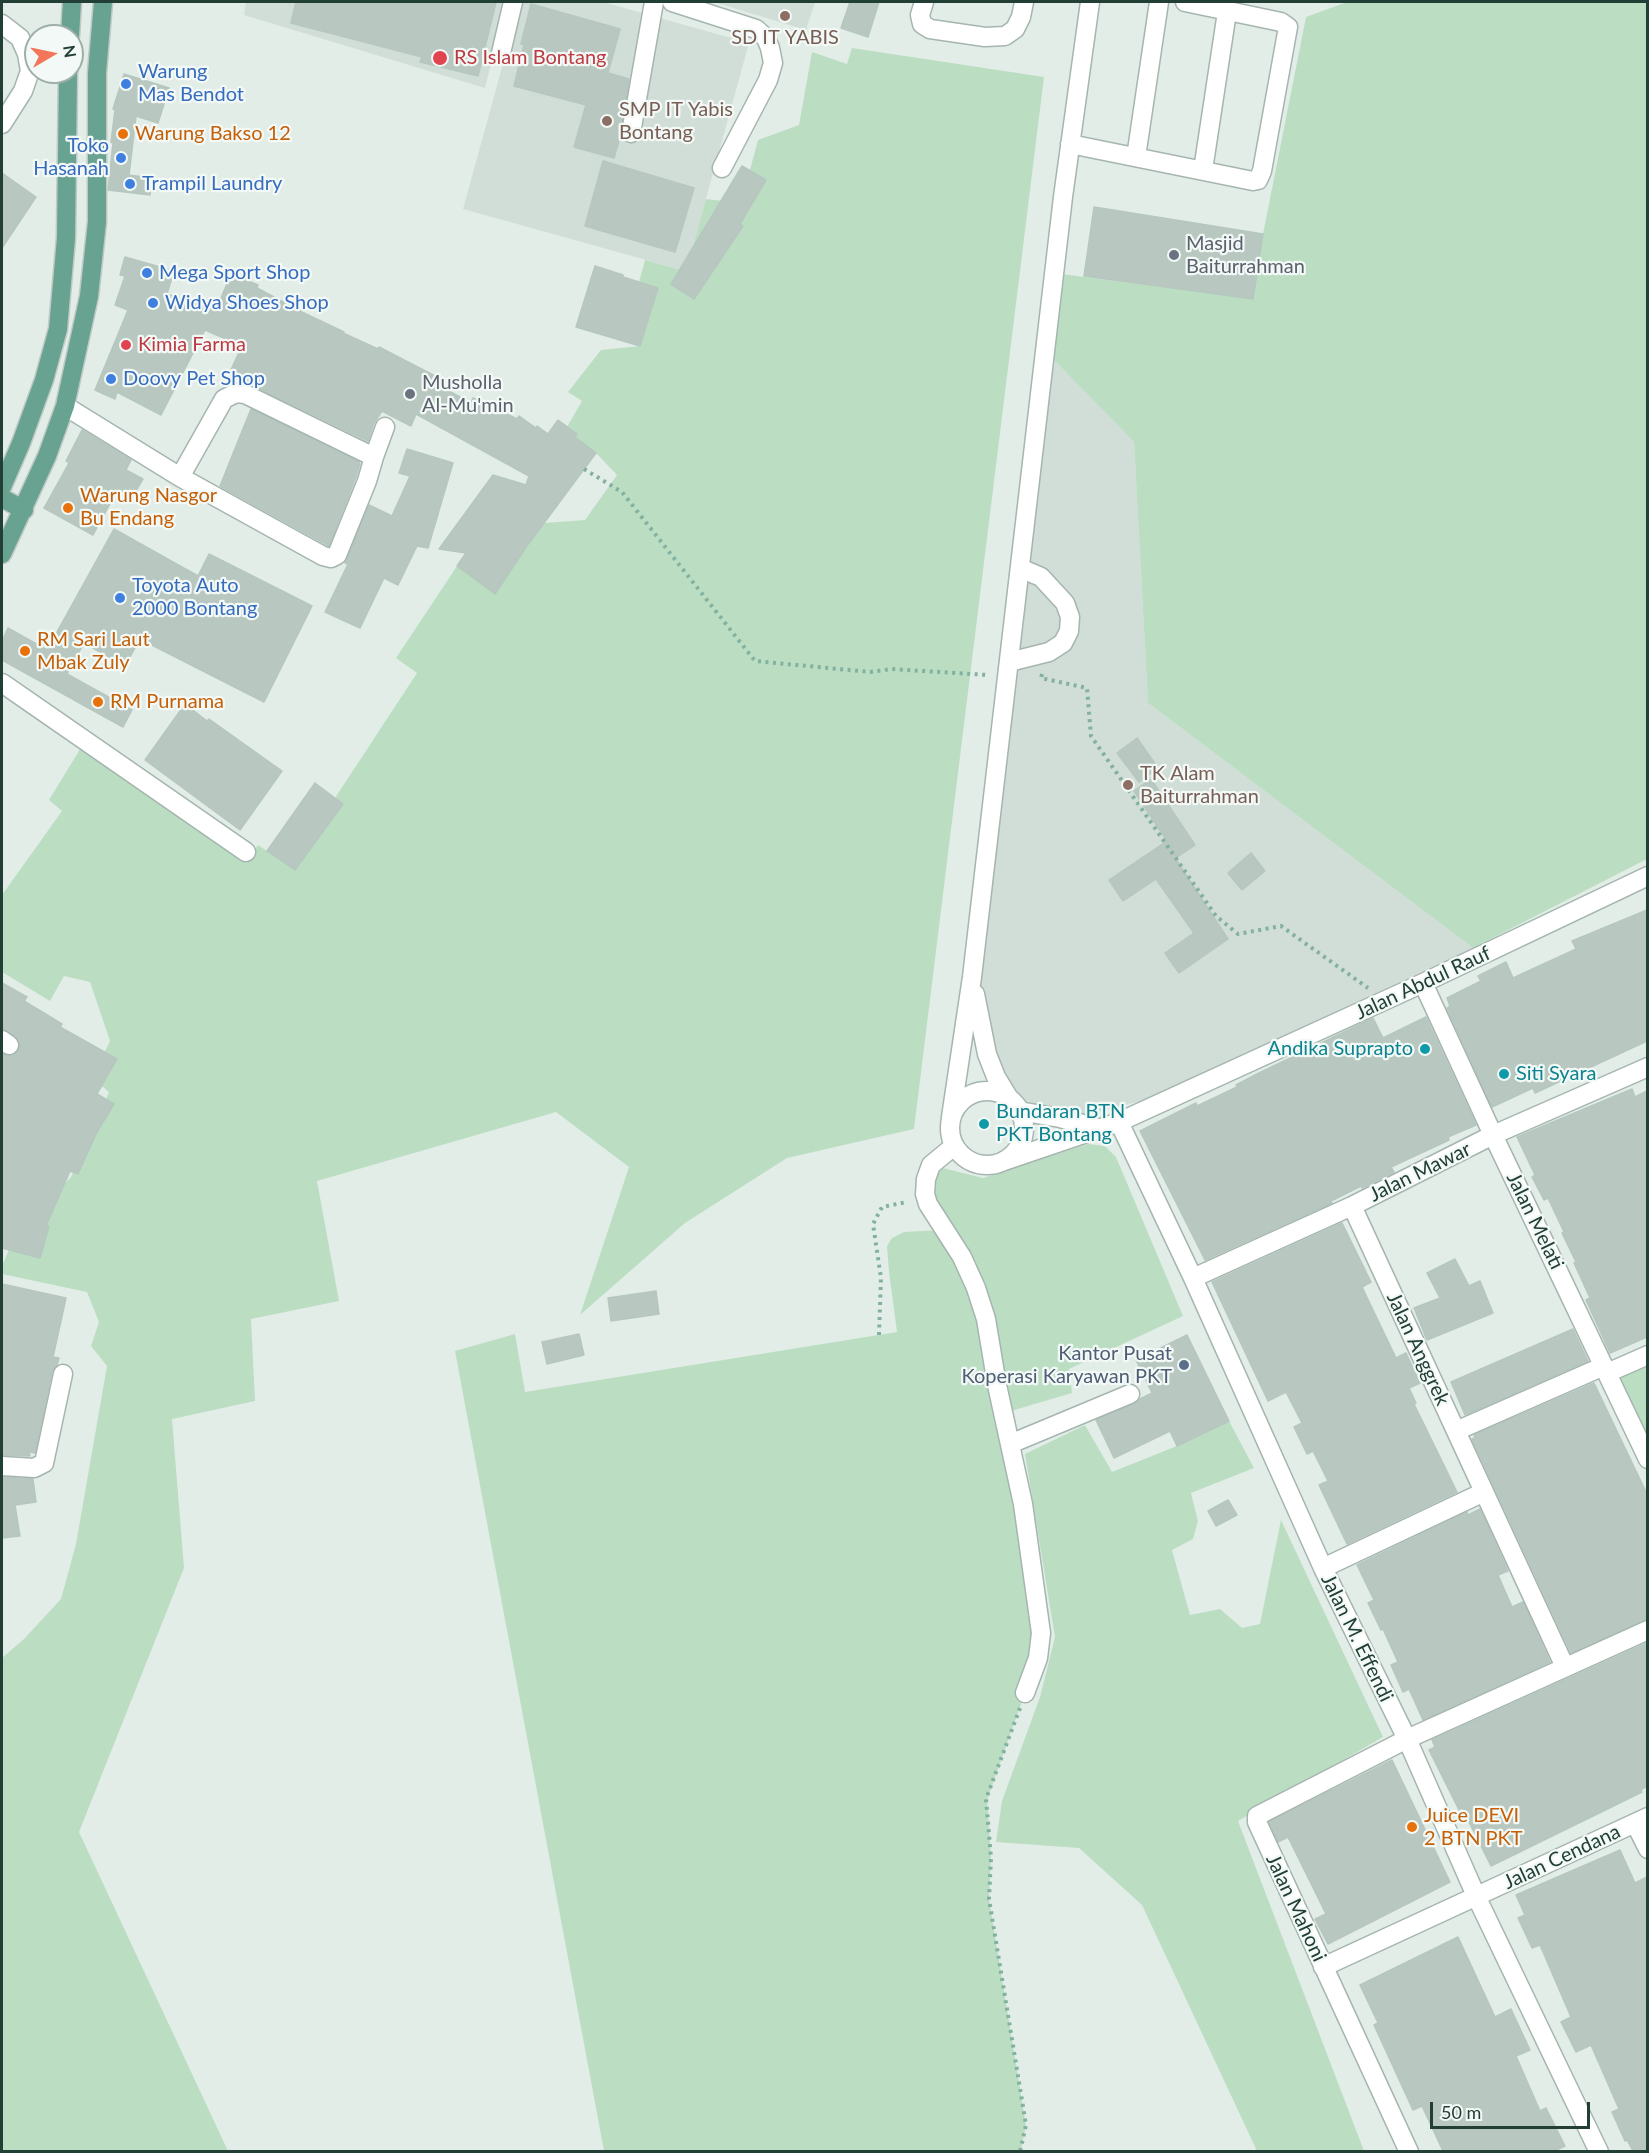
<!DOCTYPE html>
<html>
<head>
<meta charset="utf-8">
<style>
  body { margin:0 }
  #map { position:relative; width:1649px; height:2153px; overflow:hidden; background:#e3ede8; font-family:Lato,sans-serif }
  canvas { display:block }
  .frame { position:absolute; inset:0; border:3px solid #223f35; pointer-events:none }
  .north { position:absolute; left:24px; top:24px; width:60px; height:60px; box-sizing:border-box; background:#f3f9f6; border:2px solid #9fafa9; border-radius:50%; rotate:81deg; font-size:16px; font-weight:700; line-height:24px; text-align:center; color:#223f35 }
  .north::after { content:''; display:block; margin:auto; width:21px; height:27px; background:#f4765a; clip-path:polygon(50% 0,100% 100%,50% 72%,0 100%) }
  .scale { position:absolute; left:1430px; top:2102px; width:160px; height:27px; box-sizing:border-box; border:3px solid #223f35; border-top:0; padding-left:8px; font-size:18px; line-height:21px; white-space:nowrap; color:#223f35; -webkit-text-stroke:4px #f3f9f6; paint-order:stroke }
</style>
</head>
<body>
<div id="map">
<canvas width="1649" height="2153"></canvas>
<div class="frame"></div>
<div class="north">N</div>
<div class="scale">50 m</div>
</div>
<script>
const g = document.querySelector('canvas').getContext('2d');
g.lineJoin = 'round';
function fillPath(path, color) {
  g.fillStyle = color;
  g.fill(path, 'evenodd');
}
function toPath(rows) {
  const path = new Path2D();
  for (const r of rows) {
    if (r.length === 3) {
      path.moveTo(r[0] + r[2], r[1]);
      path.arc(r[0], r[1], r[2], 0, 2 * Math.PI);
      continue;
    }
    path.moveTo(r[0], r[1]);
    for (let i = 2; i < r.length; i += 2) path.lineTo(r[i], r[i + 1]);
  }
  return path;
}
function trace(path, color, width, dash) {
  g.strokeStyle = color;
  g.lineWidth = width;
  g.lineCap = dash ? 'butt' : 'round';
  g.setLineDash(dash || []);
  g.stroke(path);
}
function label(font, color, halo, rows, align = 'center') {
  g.font = font + ' Lato,sans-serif';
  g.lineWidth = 4.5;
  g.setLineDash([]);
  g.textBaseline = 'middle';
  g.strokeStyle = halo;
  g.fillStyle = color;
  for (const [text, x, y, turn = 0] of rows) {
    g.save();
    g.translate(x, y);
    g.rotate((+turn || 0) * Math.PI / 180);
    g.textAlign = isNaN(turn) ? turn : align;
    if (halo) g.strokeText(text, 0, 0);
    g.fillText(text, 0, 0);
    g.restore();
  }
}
const built = toPath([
  [246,2,506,2,485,88,244,15],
  [520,2,603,2,749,43,686,271,463,209],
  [714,2,815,2,806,30],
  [1049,355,1134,442,1148,703,1473,948,1142,1101,1081,1115,1026,1101,999,1081,980,987,991,867]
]);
const green = toPath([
  [1347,2,1647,2,1647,859,1473,948,1148,703,1134,442,1049,355,1054,273,1253,299,1263,234,1306,17],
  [852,48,1044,77,914,1129,787,1158,685,1223,580,1315,629,1167,556,1112,317,1181,339,1301,251,1319,255,1401,172,1419,184,1568,79,1832,228,2151,2,2151,2,1658,24,1639,61,1599,76,1544,107,1366,91,1346,99,1322,87,1292,2,1274,2,1266,11,1245,43,1206,71,1177,109,1092,92,1078,110,1041,90,982,64,976,50,1001,2,972,2,895,62,811,49,800,82,746,247,861,258,845,295,870,343,804,335,798,417,673,396,658,457,566,495,593,544,523,585,520,617,475,596,453,577,439,567,427,582,401,568,392,601,350,640,346,658,288,639,282,645,260,686,271,706,199,741,203,758,140,799,125,812,52,847,64],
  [1088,1144,1105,1146,1116,1157,1183,1316,1069,1369,1072,1393,1004,1413,1041,1633,1025,1693,987,1800,991,1858,989,1899,1026,2125,1021,2150,604,2151,455,1351,515,1334,525,1392,897,1332,889,1272,887,1246,892,1238,904,1232,941,1230,928,1204,931,1165,983,1178],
  [1647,1363,1647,1434,1620,1377],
  [1229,1421,1254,1468,1191,1493,1198,1521,1193,1539,1172,1550,1190,1615,1220,1609,1242,1628,1260,1624,1281,1520,1383,1737,1238,1821,1364,2151,1257,2151,1142,1905,1079,1848,996,1842,1002,1801,1040,1697,1055,1637,1025,1454,1085,1425,1112,1472,1177,1446]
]);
const building = toPath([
  [296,2,496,2,478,76,420,62,422,57,291,23,296,2],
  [850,2,879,2,868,37,841,28,850,2],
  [531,4,620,29,608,73,629,79,620,137,614,158,574,147,586,105,514,86,524,45,521,44,531,4],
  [124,74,169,88,158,123,136,116,129,175,152,178,150,195,108,190,113,143,111,142,115,110,113,109,124,74],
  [603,161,694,188,675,252,585,226,603,161],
  [742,166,766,180,740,224,743,226,694,299,671,284,742,166],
  [2,173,36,197,2,248,2,173],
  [1094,207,1263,234,1253,299,1084,276,1094,207],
  [125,257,174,271,167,294,216,310,231,274,258,285,257,288,306,314,344,332,343,333,378,349,379,347,435,376,432,382,471,403,473,398,517,419,519,416,536,428,537,426,548,434,558,420,577,434,575,437,596,453,527,546,495,594,457,566,466,553,439,549,493,475,526,485,529,476,416,414,411,426,382,411,374,423,368,441,229,374,242,346,205,330,161,415,117,392,115,399,95,390,128,310,115,305,125,276,120,275,125,257],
  [595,266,623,275,623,277,658,288,640,346,576,327,595,266],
  [251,409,359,462,360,464,356,477,329,546,220,486,251,409],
  [82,430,131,460,126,470,143,479,132,497,118,489,93,535,44,508,69,463,66,461,82,430],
  [407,449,453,463,428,548,417,546,398,585,384,578,360,628,325,612,348,564,345,563,369,505,392,516,410,476,399,473,407,449],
  [114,529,198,576,209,554,312,606,264,702,140,639,125,666,84,643,67,674,132,710,123,727,2,660,2,641,8,628,47,650,114,529],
  [185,704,207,721,209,719,282,771,240,830,145,760,185,704],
  [1137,738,1158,768,1139,782,1117,753,1137,738],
  [1151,779,1195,845,1175,858,1228,939,1179,973,1165,953,1194,933,1156,879,1123,901,1109,880,1167,841,1134,791,1151,779],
  [315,783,343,804,295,870,267,851,315,783],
  [1251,853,1265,871,1242,890,1228,873,1251,853],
  [1647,910,1647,1041,1535,1093,1533,1088,1492,1107,1447,1008,1450,1006,1447,998,1481,981,1478,976,1506,962,1513,978,1576,949,1572,941,1647,910],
  [2,983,27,997,24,1001,62,1024,60,1027,117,1059,97,1094,114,1104,97,1132,78,1174,70,1171,46,1226,49,1226,40,1258,2,1248,2,1053,7,1056,13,1055,18,1051,20,1046,16,1036,2,1029,2,983],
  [1426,1017,1476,1125,1448,1137,1449,1140,1391,1167,1394,1172,1362,1188,1361,1186,1331,1201,1332,1203,1205,1260,1140,1131,1196,1103,1197,1106,1237,1087,1236,1085,1257,1074,1373,1018,1383,1038,1426,1017],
  [1632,1089,1635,1097,1647,1091,1647,1337,1610,1353,1586,1300,1590,1298,1574,1263,1576,1262,1562,1233,1564,1232,1548,1198,1544,1200,1532,1177,1535,1175,1517,1137,1632,1089],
  [1342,1223,1371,1282,1362,1287,1396,1358,1406,1353,1420,1383,1409,1388,1416,1403,1414,1404,1457,1492,1347,1544,1319,1485,1328,1481,1313,1451,1307,1454,1294,1427,1302,1423,1286,1392,1268,1401,1212,1282,1342,1223],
  [1455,1259,1469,1286,1480,1281,1493,1313,1427,1340,1414,1308,1440,1298,1427,1273,1455,1259],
  [2,1284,66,1298,53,1357,59,1358,57,1365,52,1372,35,1453,29,1452,30,1456,2,1455,2,1284],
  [656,1291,659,1314,611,1321,608,1298,656,1291],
  [1573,1329,1588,1361,1465,1415,1451,1382,1573,1329],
  [579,1334,584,1355,547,1364,542,1342,579,1334],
  [1187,1335,1229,1421,1177,1446,1170,1431,1114,1458,1096,1420,1134,1404,1140,1399,1152,1393,1136,1360,1187,1335],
  [1594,1383,1647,1494,1647,1619,1571,1653,1472,1439,1475,1438,1474,1435,1594,1383],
  [2,1477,33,1479,36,1502,15,1505,20,1536,2,1538,2,1477],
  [1228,1500,1237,1515,1216,1526,1208,1511,1228,1500],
  [1480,1509,1508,1571,1498,1575,1512,1607,1523,1602,1550,1662,1423,1720,1409,1689,1403,1692,1391,1665,1398,1662,1383,1629,1381,1630,1368,1603,1374,1600,1357,1565,1467,1512,1468,1515,1480,1509],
  [1647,1643,1647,1786,1641,1790,1642,1792,1491,1866,1462,1808,1459,1810,1429,1750,1435,1747,1432,1740,1647,1643],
  [1392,1760,1450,1882,1328,1944,1315,1919,1326,1914,1288,1837,1278,1842,1269,1822,1392,1760],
  [1620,1850,1635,1883,1647,1877,1647,2151,1633,2151,1627,2140,1625,2141,1612,2112,1619,2109,1591,2045,1576,2052,1561,2022,1571,2017,1540,1945,1532,1948,1518,1918,1525,1915,1516,1895,1620,1850],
  [1458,1937,1495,2017,1511,2009,1530,2050,1516,2056,1540,2111,1546,2108,1565,2146,1554,2151,1443,2151,1422,2106,1413,2110,1374,2025,1378,2023,1360,1985,1458,1937]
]);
const path = toPath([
  [584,469,622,492,755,661,870,672,891,669,988,675],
  [1042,674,1041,678,1087,688,1091,736,1216,916,1238,934,1281,926,1368,988],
  [879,1335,881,1278,873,1224,882,1207,907,1202],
  [1020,1708,986,1799,991,1858,989,1899,1026,2125,1020,2152]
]);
const minor = toPath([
  [672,2,756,29,766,38,770,48,773,63,768,80,722,168],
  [924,2,920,15,922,24,930,29,985,37,1005,36,1015,29,1021,17,1024,2],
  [2,24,20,38,27,54,30,71,23,91,2,124],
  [501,53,513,2],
  [631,133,654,2],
  [1070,144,1253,181,1258,180,1262,171,1288,27,1281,22,1185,2],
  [1136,157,1159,2],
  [1203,170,1227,12],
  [65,406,180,477,224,399,236,393,245,394,374,457,385,427],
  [180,477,323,556,331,558,337,555,367,481,374,457],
  [1009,662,1049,652,1063,643,1069,631,1070,617,1065,603,1041,577,1020,568],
  [2,683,246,852],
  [1423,983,1493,1135,1648,1459],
  [975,994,987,1054,996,1077,1010,1100],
  [2,1040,9,1045],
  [987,1128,37],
  [1019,1111,1060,1118,1098,1128],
  [951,1117,972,977,1063,197,1090,2],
  [1119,1122,1193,1278,1323,1568,1407,1739,1477,1898,1599,2152],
  [954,1146,931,1165,926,1179,925,1194,928,1204,962,1257,976,1288,986,1319,997,1385,1023,1504,1041,1633,1038,1658,1025,1693],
  [1004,1161,1119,1122,1423,983,1648,876],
  [1352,1206,1565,1667],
  [1193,1278,1352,1206,1493,1135,1648,1067],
  [1607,1373,1648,1355],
  [1456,1431,1604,1366],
  [1010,1444,1130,1394],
  [2,1466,34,1468,44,1463,63,1374],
  [1323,1568,1484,1492],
  [1635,1823,1648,1849],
  [1323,1967,1648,1817],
  [1409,2152,1257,1822,1257,1816,1407,1739,1648,1630]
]);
const major = toPath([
  [70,36,72,2],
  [2,487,21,443,44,380,58,329,66,238,68,72],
  [2,498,24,510],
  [2,554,47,456,65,406,89,296,97,222,97,73,103,2]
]);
const markers = [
  [785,16,6,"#8d6e63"],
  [440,58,8,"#e0444e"],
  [126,84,6,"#3f7fe0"],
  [607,121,6,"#8d6e63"],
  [123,134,6,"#e8710a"],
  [121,158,6,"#3f7fe0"],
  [130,184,6,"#3f7fe0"],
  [1174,255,6,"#6b7280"],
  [147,273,6,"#3f7fe0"],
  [153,303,6,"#3f7fe0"],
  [126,345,6,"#e0444e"],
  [111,379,6,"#3f7fe0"],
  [410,394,6,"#6b7280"],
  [68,508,6,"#e8710a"],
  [120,598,6,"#3f7fe0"],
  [25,651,6,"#e8710a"],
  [98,702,6,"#e8710a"],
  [1128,785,6,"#8d6e63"],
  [1425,1049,6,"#0f9aa8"],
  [1504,1074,6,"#0f9aa8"],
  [984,1124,6,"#0f9aa8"],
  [1184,1365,6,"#5c6f8a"],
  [1412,1827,6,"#e8710a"]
];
const educationNames = [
  ["SD IT YABIS",785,38,"center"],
  ["SMP IT Yabis",619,110],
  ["Bontang",619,133],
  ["TK Alam",1140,774],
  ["Baiturrahman",1140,797]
];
const healthNames = [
  ["RS Islam Bontang",454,58],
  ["Kimia Farma",138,345]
];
const shopNames = [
  ["Warung",138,72],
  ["Mas Bendot",138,95],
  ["Toko",109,146,"right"],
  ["Hasanah",109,169,"right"],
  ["Trampil Laundry",142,184],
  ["Mega Sport Shop",159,273],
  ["Widya Shoes Shop",165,303],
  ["Doovy Pet Shop",123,379],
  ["Toyota Auto",132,586],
  ["2000 Bontang",132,609]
];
const foodNames = [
  ["Warung Bakso 12",135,134],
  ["Warung Nasgor",80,496],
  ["Bu Endang",80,519],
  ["RM Sari Laut",37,640],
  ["Mbak Zuly",37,663],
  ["RM Purnama",110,702],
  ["Juice DEVI",1424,1816],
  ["2 BTN PKT",1424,1839]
];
const worshipNames = [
  ["Masjid",1186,244],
  ["Baiturrahman",1186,267],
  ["Musholla",422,383],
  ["Al-Mu'min",422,406]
];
const streetNames = [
  ["Jalan Abdul Rauf",1423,983,-25],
  ["Jalan Mawar",1420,1172,-26],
  ["Jalan Melati",1535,1221,64],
  ["Jalan Anggrek",1418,1349,65],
  ["Jalan M. Effendi",1357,1638,64],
  ["Jalan Cendana",1562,1857,-25],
  ["Jalan Mahoni",1296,1908,65]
];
const cultureNames = [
  ["Andika Suprapto",1413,1049,"right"],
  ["Siti Syara",1516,1074],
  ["Bundaran BTN",996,1112],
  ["PKT Bontang",996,1135]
];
const serviceNames = [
  ["Kantor Pusat",1172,1354],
  ["Koperasi Karyawan PKT",1172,1377]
];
fillPath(built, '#d1ddd7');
fillPath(green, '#bbdec3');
fillPath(building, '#b8c8c1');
trace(building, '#b5c7be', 1.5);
trace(minor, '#a5b5af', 21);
trace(major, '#c1c9c6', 21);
trace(path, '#83b1a0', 4, [3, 4.5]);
trace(minor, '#fff', 18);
trace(major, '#67a390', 18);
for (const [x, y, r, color] of markers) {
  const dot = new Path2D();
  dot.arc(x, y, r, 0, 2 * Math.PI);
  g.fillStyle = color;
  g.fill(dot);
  trace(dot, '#f3f9f6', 2);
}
label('20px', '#785e54', '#f3f9f6', educationNames, 'left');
label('20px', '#be3a42', '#f3f9f6', healthNames, 'left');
label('20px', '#366cbe', '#f3f9f6', shopNames, 'left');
label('20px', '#c56008', '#f3f9f6', foodNames, 'left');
label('20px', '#5b616d', '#f3f9f6', worshipNames, 'left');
label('20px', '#223f35', '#f3f9f6', streetNames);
label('20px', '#0d838f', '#f3f9f6', cultureNames, 'left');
label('20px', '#4e5e75', '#f3f9f6', serviceNames, 'right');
</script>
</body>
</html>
